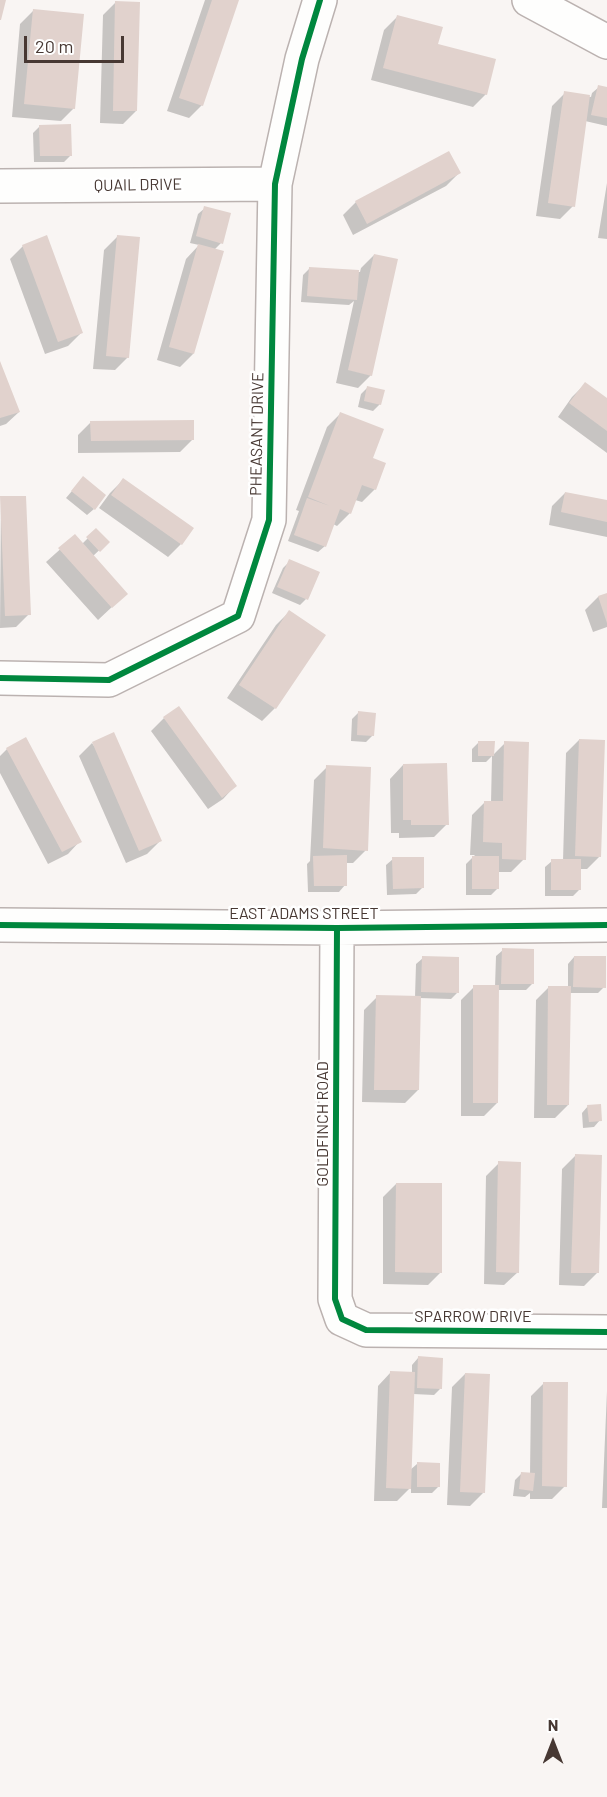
<!DOCTYPE html>
<html>
<head>
<meta charset="utf-8">
<style>
  body { margin:0 }
  #map { position:relative; width:607px; height:1797px; overflow:hidden; background:#f9f5f3; font-family:Barlow,sans-serif }
  canvas { display:block }
  .north { position:absolute; left:523px; top:1713px; width:60px; height:60px; -webkit-text-stroke:4px #fff; paint-order:stroke; rotate:0deg; font-size:16px; font-weight:700; line-height:24px; text-align:center; color:#473833 }
  .north::after { content:''; display:block; margin:auto; width:21px; height:27px; background:#473833; clip-path:polygon(50% 0,100% 100%,50% 72%,0 100%) }
  .scale { position:absolute; left:24px; top:36px; width:100px; height:27px; box-sizing:border-box; border:3px solid #473833; border-top:0; padding-left:8px; font-size:18px; line-height:21px; white-space:nowrap; color:#473833; -webkit-text-stroke:4px #fff; paint-order:stroke }
</style>
</head>
<body>
<div id="map">
<canvas width="607" height="1797"></canvas>
<div class="north">N</div>
<div class="scale">20 m</div>
</div>
<script>
const g = document.querySelector('canvas').getContext('2d');
g.lineJoin = 'round';
function fillPath(path, color) {
  g.fillStyle = color;
  g.fill(path, 'evenodd');
}
function toPath(rows) {
  const path = new Path2D();
  for (const r of rows) {
    path.moveTo(r[0], r[1]);
    for (let i = 2; i < r.length; i += 2) path.lineTo(r[i], r[i + 1]);
  }
  return path;
}
function trace(path, color, width, dash) {
  g.strokeStyle = color;
  g.lineWidth = width;
  g.lineCap = dash ? 'butt' : 'round';
  g.setLineDash(dash || []);
  g.stroke(path);
}
function label(font, color, halo, rows, align = 'center') {
  g.font = font + ' Barlow,sans-serif';
  g.lineWidth = 5;
  g.setLineDash([]);
  g.textBaseline = 'middle';
  g.strokeStyle = halo;
  g.fillStyle = color;
  for (const [text, x, y, turn = 0] of rows) {
    g.save();
    g.translate(x, y);
    g.rotate((+turn || 0) * Math.PI / 180);
    g.textAlign = isNaN(turn) ? turn : align;
    if (halo) g.strokeText(text, 0, 0);
    g.fillText(text, 0, 0);
    g.restore();
  }
}
const shadow = toPath([
  [205,0,237,0,202,105,189,118,167,111],
  [116,2,136,111,123,124,100,123,103,15],
  [33,11,74,108,61,121,12,117,20,24],
  [397,17,437,45,486,94,473,107,371,80,384,30],
  [599,87,607,89,607,126,585,121,573,206,560,219,536,216,552,106,565,93,591,97,592,93],
  [40,126,71,155,64,162,34,162,33,133],
  [448,153,459,173,446,186,353,235,343,215,356,202],
  [607,183,607,239,598,238],
  [205,208,221,243,214,250,193,354,180,367,157,360,186,259,199,245,190,243,198,214],
  [117,237,128,357,115,370,93,369,104,250],
  [23,246,81,333,68,346,45,354,10,259],
  [374,255,371,375,358,388,336,383,354,301,349,305,301,302,303,275,309,269,360,272,361,268],
  [0,365,19,412,6,424,0,426],
  [585,384,607,400,607,453,558,417,572,397],
  [368,387,380,404,373,411,358,407,361,394],
  [340,414,371,459,375,489,362,502,355,500,350,513,337,526,333,524,325,546,318,552,288,541,299,511,296,510,327,427],
  [91,422,193,439,180,452,78,453,78,435],
  [123,480,181,544,168,557,99,508,110,493],
  [77,485,94,509,87,515,66,498],
  [565,493,607,502,607,537,549,525,552,506],
  [1,498,29,614,16,627,0,628],
  [96,530,108,542,93,556,113,606,98,620,46,562,75,536,82,544],
  [290,561,306,599,300,605,272,593,283,568],
  [607,594,607,627,593,632,585,610,598,597],
  [289,612,275,708,262,721,227,698,276,625],
  [359,712,373,735,366,742,351,741,352,719],
  [164,718,235,786,223,799,208,809,151,731],
  [579,740,600,856,587,869,579,869,579,890,573,896,545,896,545,867,552,861,563,861,566,753],
  [479,742,493,755,505,743,524,859,511,872,498,872,498,888,491,895,466,895,466,864,475,855,470,855,472,815,485,802,491,803,492,756,486,762,472,762,472,749],
  [92,743,160,841,147,854,126,863,79,756],
  [7,749,80,841,68,854,48,864,0,773,0,756],
  [403,765,447,824,434,837,399,838,399,833,391,833,390,779],
  [327,767,366,850,353,863,345,863,345,885,339,892,308,892,307,864,310,861,314,780],
  [393,859,423,887,416,894,387,895,386,865],
  [503,950,532,984,526,990,497,990,497,1103,484,1116,461,1116,461,1000,474,987,495,987,496,956],
  [574,957,604,987,598,993,569,993,568,1105,555,1118,534,1118,536,1000,549,987,568,988,568,964],
  [423,958,457,993,451,999,419,998,418,1090,405,1103,362,1102,364,1010,377,997,415,997,416,964],
  [588,1106,600,1120,594,1127,583,1128,582,1113],
  [575,1156,597,1273,584,1286,559,1285,562,1169],
  [499,1163,518,1272,504,1285,484,1284,486,1176],
  [396,1184,441,1272,428,1285,383,1284,383,1197],
  [418,1358,440,1389,434,1395,413,1394,410,1470,417,1464,438,1487,432,1493,411,1493,411,1487,397,1501,374,1501,378,1386,391,1372,412,1373,412,1365],
  [465,1374,483,1493,470,1506,447,1505,452,1387],
  [544,1383,565,1486,552,1499,530,1499,530,1493,525,1497,513,1496,515,1480,522,1473,530,1474,531,1396],
  [607,1391,607,1508,602,1508]
]);
const building = toPath([
  [0,0,6,0,1,20,0,20],
  [212,0,239,0,203,106,179,98],
  [115,1,140,2,137,111,113,111],
  [33,9,84,14,75,109,24,104],
  [397,15,443,27,438,44,496,59,487,95,383,68],
  [598,85,607,87,607,118,591,115],
  [564,91,590,95,575,207,548,203],
  [71,124,72,156,40,156,39,125],
  [449,151,461,173,367,224,355,201],
  [204,206,231,213,223,244,196,236],
  [47,235,83,333,58,342,22,245],
  [117,235,140,237,129,358,106,356],
  [198,244,224,251,194,354,169,347],
  [374,254,398,259,372,376,348,370],
  [309,267,359,270,357,300,307,296],
  [0,361,20,412,0,418],
  [585,382,607,398,607,431,569,403],
  [367,386,385,390,381,405,364,401],
  [340,412,384,429,373,458,386,463,376,490,362,485,351,514,340,509,326,547,294,535,307,498,330,506,308,497],
  [194,420,194,440,91,441,90,421],
  [83,476,106,495,95,510,71,491],
  [123,478,194,528,182,545,111,495],
  [565,492,607,500,607,522,561,512],
  [0,496,26,496,31,615,5,616],
  [96,528,110,542,100,552,86,537],
  [75,534,128,594,112,608,58,548],
  [289,559,320,572,308,600,277,587],
  [607,593,607,623,598,596],
  [289,610,326,635,276,709,239,685],
  [179,706,237,786,222,798,163,717],
  [358,711,376,713,374,736,357,735],
  [114,732,162,841,139,851,92,742],
  [26,737,82,842,62,852,6,748],
  [579,739,605,740,601,857,575,856],
  [478,741,495,741,494,756,478,756],
  [504,741,529,742,526,860,502,859,502,843,483,842,484,801,503,801],
  [447,763,449,825,411,825,411,820,403,820,403,764],
  [326,765,371,767,368,851,323,848],
  [347,855,347,886,314,886,313,856],
  [472,856,499,856,499,889,472,889],
  [392,857,424,857,424,888,393,889],
  [551,859,581,859,581,890,551,890],
  [502,948,534,949,534,984,501,984],
  [422,956,459,957,459,993,421,992],
  [574,956,606,956,606,988,573,987],
  [473,985,499,985,498,1103,473,1103],
  [548,986,571,986,569,1105,547,1105],
  [376,995,421,996,419,1090,374,1090],
  [601,1104,602,1121,589,1122,587,1105],
  [575,1154,602,1155,599,1273,571,1273],
  [498,1161,521,1162,519,1273,496,1272],
  [396,1183,442,1183,442,1273,395,1272],
  [418,1356,443,1358,442,1389,417,1388],
  [390,1371,415,1372,411,1489,386,1488],
  [465,1373,490,1374,485,1493,460,1492],
  [543,1382,568,1382,567,1487,542,1486],
  [417,1462,440,1463,440,1487,417,1487],
  [521,1472,535,1473,533,1491,519,1489]
]);
const minor = toPath([
  [529,0,607,42],
  [0,186,275,184],
  [0,678,109,680,238,616,269,520,275,184,302,59,320,0],
  [0,925,337,928,607,925],
  [337,928,335,1299,342,1319,366,1330,607,1332]
]);
const cycleway = toPath([
  [0,678,109,680,238,616,269,520,275,184,302,59,320,0],
  [0,925,337,928,607,925],
  [337,928,335,1299,342,1319,366,1330,607,1332]
]);
const streetNames = [
  ["QUAIL DRIVE",138,185,-1],
  ["PHEASANT DRIVE",257,434,-89],
  ["EAST ADAMS STREET",304,914],
  ["GOLDFINCH ROAD",323,1124,-90],
  ["SPARROW DRIVE",473,1317]
];
fillPath(shadow, '#0003');
fillPath(building, '#e1d2cd');
trace(minor, '#bbb2b0', 36);
trace(minor, '#fefefd', 33);
trace(cycleway, '#00873e', 6);
label('16px', '#473833', '#fff', streetNames);
</script>
</body>
</html>
